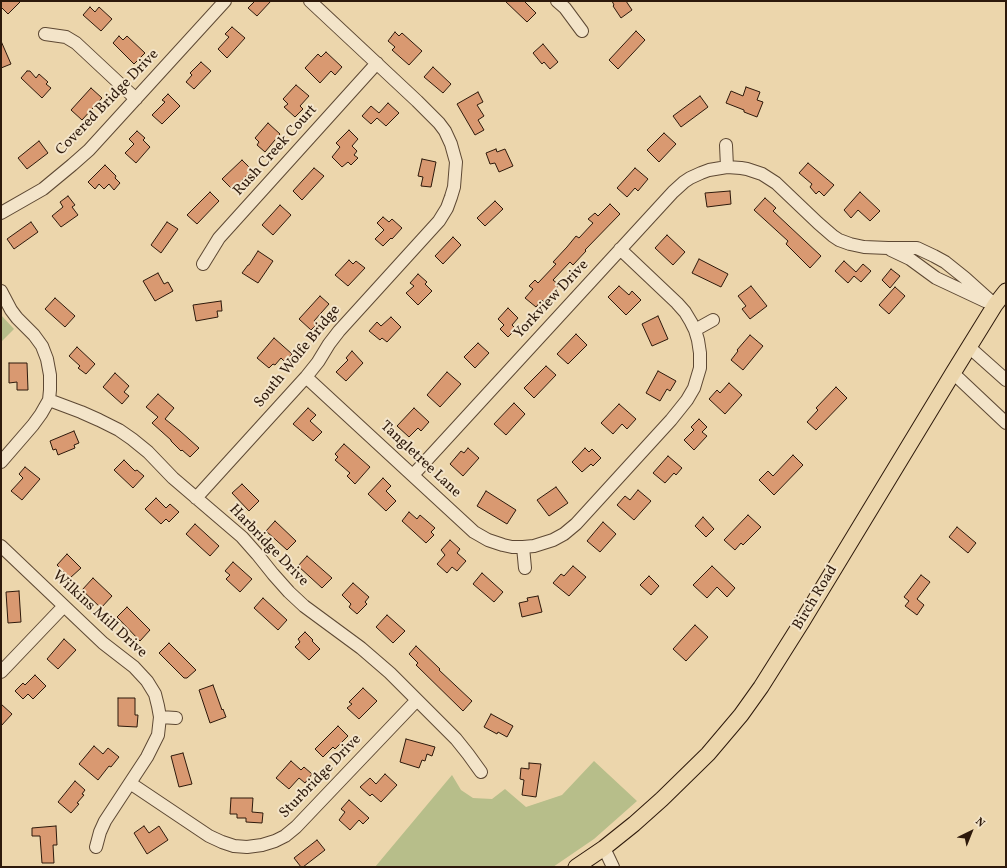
<!DOCTYPE html>
<html>
<head>
<meta charset="utf-8">
<style>
  body { margin:0 }
  #map { position:relative; width:1007px; height:868px; overflow:hidden; background:#ecd6ac; font-family:Vollkorn,serif }
  canvas { display:block }
  .frame { position:absolute; inset:0; border:2px solid #2d190b; pointer-events:none }
  .north { position:absolute; left:951px; top:812px; width:40px; height:40px; -webkit-text-stroke:3px #f3e4c9; paint-order:stroke; rotate:43deg; font-size:11px; font-weight:700; line-height:16px; text-align:center; color:#2d190b }
  .north::after { content:''; display:block; margin:auto; width:14px; height:18px; background:#2d190b; clip-path:polygon(50% 0,100% 100%,50% 72%,0 100%) }
</style>
</head>
<body>
<div id="map">
<canvas width="1007" height="868"></canvas>
<div class="frame"></div>
<div class="north">N</div>
</div>
<script>
const g = document.querySelector('canvas').getContext('2d');
g.lineJoin = 'round';
function fillPath(path, color) {
  g.fillStyle = color;
  g.fill(path, 'evenodd');
}
function toPath(rows) {
  const path = new Path2D();
  for (const r of rows) {
    path.moveTo(r[0], r[1]);
    for (let i = 2; i < r.length; i += 2) path.lineTo(r[i], r[i + 1]);
  }
  return path;
}
function trace(path, color, width, dash) {
  g.strokeStyle = color;
  g.lineWidth = width;
  g.lineCap = dash ? 'butt' : 'round';
  g.setLineDash(dash || []);
  g.stroke(path);
}
function label(font, color, halo, rows, align = 'center') {
  g.font = font + ' Vollkorn,serif';
  g.lineWidth = 4;
  g.setLineDash([]);
  g.textBaseline = 'middle';
  g.strokeStyle = halo;
  g.fillStyle = color;
  for (const [text, x, y, turn = 0] of rows) {
    g.save();
    g.translate(x, y);
    g.rotate((+turn || 0) * Math.PI / 180);
    g.textAlign = isNaN(turn) ? turn : align;
    if (halo) g.strokeText(text, 0, 0);
    g.fillText(text, 0, 0);
    g.restore();
  }
}
const green = toPath([
  [1,315,14,329,1,342],
  [594,761,637,801,594,839,553,867,375,867,452,775,461,790,473,798,492,799,505,789,526,807,562,795]
]);
const building = toPath([
  [1,1,21,1,8,14,1,7,1,1],
  [255,1,271,1,257,16,248,8,255,1],
  [505,1,524,1,536,13,527,22,505,1],
  [612,1,626,1,632,10,621,18,613,6,614,5,612,1],
  [90,7,95,12,99,7,112,19,101,31,83,15,90,7],
  [232,27,245,38,227,58,218,49,229,37,225,34,232,27],
  [636,31,645,40,618,69,609,60,636,31],
  [395,32,399,36,402,33,422,51,409,65,392,50,395,47,388,41,395,32],
  [119,36,123,40,127,36,145,53,134,64,113,43,119,36],
  [1,41,11,64,1,68,1,41],
  [543,44,558,62,550,69,544,62,542,64,533,53,543,44],
  [326,52,342,67,335,75,331,71,320,83,305,68,318,54,321,57,326,52],
  [201,62,211,71,194,89,186,82,192,75,190,73,201,62],
  [433,67,451,84,443,93,424,77,433,67],
  [27,71,30,71,36,78,39,74,48,82,46,84,51,88,42,98,21,78,27,71],
  [296,85,309,96,300,106,303,109,295,117,284,107,288,104,283,99,296,85],
  [746,87,760,92,757,100,763,102,757,117,744,112,744,110,726,103,731,91,743,96,746,87],
  [91,88,102,98,82,120,71,110,91,88],
  [478,92,483,102,477,105,484,116,478,120,484,130,475,135,457,104,478,92],
  [168,94,180,106,162,124,152,115,165,102,162,100,168,94],
  [700,96,708,107,681,127,673,116,700,96],
  [388,103,399,113,386,126,377,118,371,124,362,116,371,106,379,113,388,103],
  [268,123,280,134,265,152,257,145,259,142,255,138,268,123],
  [349,130,358,139,352,146,357,151,354,155,358,158,351,165,348,162,342,167,332,157,340,147,336,143,349,130],
  [137,131,145,138,143,140,150,147,136,163,125,153,134,144,129,139,137,131],
  [664,133,676,144,659,162,647,150,664,133],
  [39,141,48,153,27,169,18,158,39,141],
  [496,149,497,152,505,149,513,166,499,172,495,163,490,164,486,153,496,149],
  [422,159,436,162,431,187,421,186,423,177,418,176,422,159],
  [242,160,252,170,233,190,222,179,242,160],
  [808,163,834,185,824,196,819,191,816,194,810,187,812,184,799,173,808,163],
  [105,165,116,176,115,178,120,183,114,190,109,184,104,189,99,184,95,189,88,182,105,165],
  [314,168,324,176,302,200,293,191,314,168],
  [635,168,648,179,638,191,635,188,627,197,617,188,635,168],
  [730,191,731,204,707,207,705,193,730,191],
  [210,192,219,201,197,224,187,215,210,192],
  [860,192,880,211,870,221,858,210,851,218,844,210,860,192],
  [68,196,75,205,72,207,78,215,61,227,52,216,63,207,60,202,68,196],
  [765,198,776,208,773,211,821,256,810,268,786,244,788,241,754,210,765,198],
  [495,201,503,209,485,226,477,218,495,201],
  [610,204,620,214,585,250,586,251,573,265,570,262,553,280,559,285,544,302,542,300,536,307,525,298,533,289,529,286,535,280,538,283,556,264,553,262,567,247,576,236,579,238,593,223,588,219,595,213,598,216,610,204],
  [280,205,291,215,273,235,262,225,280,205],
  [383,217,389,222,392,219,402,228,392,239,391,238,383,246,375,239,384,230,377,223,383,217],
  [31,222,38,232,14,249,7,239,31,222],
  [167,222,178,229,161,253,151,245,167,222],
  [667,235,685,252,673,265,655,248,667,235],
  [453,237,461,245,443,264,435,256,453,237],
  [258,251,273,261,258,283,242,273,248,265,249,265,258,251],
  [699,259,728,274,721,287,692,273,699,259],
  [349,260,353,264,356,261,365,268,348,286,335,275,349,260],
  [844,261,856,272,863,264,871,271,861,282,854,276,848,283,835,271,844,261],
  [891,269,900,276,890,288,882,280,891,269],
  [158,273,164,284,168,282,173,291,155,301,143,281,158,273],
  [418,274,427,282,425,284,432,291,418,305,406,293,414,286,410,283,418,274],
  [619,286,629,295,632,291,641,300,626,315,608,297,619,286],
  [751,286,767,306,750,319,742,309,746,306,738,296,751,286],
  [895,287,905,296,889,314,879,305,895,287],
  [320,296,329,304,314,321,317,324,311,330,299,319,320,296],
  [55,298,75,316,65,327,45,309,55,298],
  [221,301,222,311,217,311,218,317,196,321,193,305,221,301],
  [508,308,518,318,512,325,516,329,508,337,500,329,504,325,498,319,508,308],
  [658,316,668,339,652,346,642,324,658,316],
  [391,317,401,327,387,342,382,338,380,340,369,331,377,322,381,326,391,317],
  [576,334,587,345,568,364,557,354,576,334],
  [750,335,763,346,743,370,731,360,738,351,737,350,750,335],
  [274,338,292,354,285,362,281,358,275,365,273,364,269,368,257,358,274,338],
  [478,343,489,353,475,368,464,357,478,343],
  [77,347,95,364,86,374,78,368,80,366,69,356,77,347],
  [352,351,363,363,346,381,336,372,348,360,346,358,352,351],
  [9,363,27,363,28,390,17,390,17,382,9,383,9,363],
  [546,366,556,375,534,398,524,388,546,366],
  [658,371,676,381,670,391,667,389,660,401,646,393,658,371],
  [447,372,461,384,440,407,427,395,447,372],
  [115,373,129,386,124,392,129,396,122,404,103,387,115,373],
  [729,383,742,395,725,414,709,399,717,390,720,393,729,383],
  [836,387,847,398,816,430,807,422,818,410,816,408,836,387],
  [158,394,174,408,165,419,180,431,199,448,190,457,182,450,181,451,171,441,171,440,152,423,158,417,146,407,158,394],
  [514,403,525,414,506,435,494,424,514,403],
  [619,404,636,419,627,429,622,424,613,434,601,423,619,404],
  [308,408,316,415,310,421,322,432,313,441,293,424,308,408],
  [414,408,429,422,421,431,418,428,409,437,397,426,414,408],
  [699,419,707,427,702,432,707,436,694,450,684,440,694,430,691,427,699,419],
  [74,431,79,443,74,445,75,448,58,455,56,449,53,450,50,441,74,431],
  [344,444,370,467,355,484,347,476,350,473,335,460,338,457,335,454,344,444],
  [468,448,479,458,463,476,450,464,461,451,464,453,468,448],
  [585,448,589,452,592,449,601,458,593,466,591,464,582,472,572,462,585,448],
  [793,455,803,465,774,495,759,480,768,471,773,476,793,455],
  [668,456,682,468,676,475,674,473,665,483,653,473,668,456],
  [124,460,135,471,137,470,144,476,133,488,114,470,124,460],
  [25,467,40,479,22,500,11,491,23,478,19,474,25,467],
  [383,478,391,486,386,491,396,501,386,511,368,494,383,478],
  [242,484,259,501,249,511,232,493,242,484],
  [556,487,568,503,549,516,537,500,556,487],
  [638,490,651,501,634,520,617,505,625,496,630,500,638,490],
  [486,491,516,510,507,524,477,506,486,491],
  [156,498,166,508,170,504,179,512,169,522,166,519,161,524,145,509,156,498],
  [409,512,417,519,420,515,435,528,431,532,434,535,426,543,402,521,409,512],
  [748,515,761,527,743,545,741,543,735,550,724,540,748,515],
  [703,517,714,529,706,537,695,526,703,517],
  [275,521,296,541,287,550,266,531,275,521],
  [603,522,616,534,600,552,587,541,603,522],
  [195,524,219,546,210,556,186,534,195,524],
  [957,527,976,543,968,553,949,537,957,527],
  [450,540,460,549,457,553,466,561,457,571,452,567,447,573,437,564,445,555,441,550,450,540],
  [67,554,81,568,70,578,57,565,67,554],
  [307,556,332,578,322,588,298,566,307,556],
  [233,562,252,579,240,592,226,579,230,575,225,571,233,562],
  [573,566,586,577,569,596,553,583,561,574,564,576,573,566],
  [712,566,735,588,727,597,717,587,707,598,693,585,712,566],
  [482,573,503,592,494,602,473,584,482,573],
  [921,575,930,582,917,599,924,605,917,615,905,606,909,601,904,597,921,575],
  [649,576,659,586,651,595,640,585,649,576],
  [93,578,112,596,101,608,82,590,93,578],
  [353,583,369,597,365,602,367,604,357,614,349,607,351,604,342,595,353,583],
  [19,591,21,622,8,623,6,592,19,591],
  [538,596,542,612,522,617,519,603,528,601,527,598,538,596],
  [263,598,287,620,278,630,254,608,263,598],
  [127,607,150,630,140,641,117,617,127,607],
  [387,615,405,631,393,643,376,627,387,615],
  [695,625,708,637,686,661,673,649,695,625],
  [305,632,313,640,312,641,320,649,309,660,295,647,300,642,298,639,305,632],
  [64,639,76,650,58,669,47,659,64,639],
  [169,643,196,670,187,678,184,678,159,653,169,643],
  [416,646,440,669,439,670,472,701,463,711,416,665,418,663,409,654,416,646],
  [35,675,46,686,33,699,28,694,23,699,15,691,23,683,25,685,35,675],
  [213,685,222,710,223,709,226,717,210,723,199,690,213,685],
  [363,688,377,701,359,719,347,708,352,704,349,702,363,688],
  [118,698,135,698,135,715,138,715,137,727,118,726,118,698],
  [1,704,12,714,1,726,1,704],
  [491,714,513,726,507,737,498,732,497,734,484,727,491,714],
  [338,726,348,736,335,749,333,747,323,757,315,749,338,726],
  [406,739,435,747,432,756,427,754,425,761,422,760,419,768,400,762,406,739],
  [94,746,103,754,108,748,119,757,111,767,109,766,98,780,79,764,94,746],
  [183,753,192,784,179,787,171,756,183,753],
  [291,761,301,770,304,767,312,774,305,783,299,778,289,789,276,778,291,761],
  [529,763,541,764,536,797,522,795,524,780,520,779,521,768,529,769,529,763],
  [385,774,397,785,381,802,372,794,370,796,360,787,370,778,376,784,385,774],
  [75,781,85,790,82,794,84,795,77,803,79,804,71,813,58,802,75,781],
  [231,798,253,798,252,812,263,813,262,823,246,822,246,818,237,818,237,814,230,814,231,798],
  [349,800,369,818,363,824,359,820,350,830,339,820,345,812,341,809,349,800],
  [56,826,57,845,53,845,54,863,42,863,40,836,32,836,32,828,56,826],
  [144,826,149,833,159,826,168,840,147,854,134,833,144,826],
  [317,840,325,850,303,867,301,867,294,858,317,840]
]);
const minor = toPath([
  [557,1,565,8,582,31],
  [45,34,66,37,76,43,136,99],
  [726,145,727,167],
  [1,213,43,189,72,165,89,150,225,1],
  [891,250,910,259,936,278,985,301],
  [203,264,219,238,377,63],
  [1,291,11,310,17,318,34,335,42,346,47,359,50,375,50,390,49,400,41,414,33,425,1,462],
  [695,330,713,320],
  [969,347,1006,380],
  [953,373,1006,423],
  [306,377,474,532,488,540,503,545,512,547,523,547,534,546,553,540,564,534,576,524,671,420,687,400,694,388,700,368,700,353,698,340,695,330,691,322,685,312,677,303,620,249],
  [49,400,81,412,99,420,119,430,132,439,148,452,173,478,242,537,257,554,273,574,289,592,304,606,361,648,390,673,456,739,468,754,481,772],
  [413,475,673,192,684,182,690,178,701,173,709,170,727,167,741,168,747,169,762,174,776,183,818,223,833,236,839,240,850,244,864,247,888,248,917,248,934,256,945,262,965,278,995,305],
  [196,498,306,377,318,362,329,344,339,331,439,221,447,208,451,197,454,187,456,162,451,144,445,131,439,123,417,101,310,1],
  [1,546,103,643,134,667,147,681,155,694,158,706,160,717,158,735,147,757,105,821,100,832,96,847],
  [523,547,525,568],
  [1,672,64,606],
  [160,717,176,718],
  [130,783,209,836,222,842,234,846,247,847,262,845,275,841,285,836,296,827,417,700],
  [604,848,613,867]
]);
const major = toPath([
  [576,867,604,848,634,824,662,799,708,754,741,715,761,687,802,622,953,373,995,305,1006,291]
]);
const streetNames = [
  ["Covered Bridge Drive",108,103,-46],
  ["Rush Creek Court",276,151,-48],
  ["Yorkview Drive",552,300,-47],
  ["South Wolfe Bridge",298,357,-51],
  ["Tangletree Lane",420,460,43],
  ["Harbridge Drive",268,546,46],
  ["Birch Road",816,598,-59],
  ["Wilkins Mill Drive",99,615,42],
  ["Sturbridge Drive",321,777,-46]
];
fillPath(green, '#b7be8a');
fillPath(building, '#d99971');
trace(building, '#2d190b', 1);
trace(minor, '#5d4833', 14);
trace(major, '#2d190b', 17);
trace(minor, '#f3e4c9', 12);
trace(major, '#ecd6ac', 15);
label('15px', '#2d190b', '#f3e4c9', streetNames);
</script>
</body>
</html>
